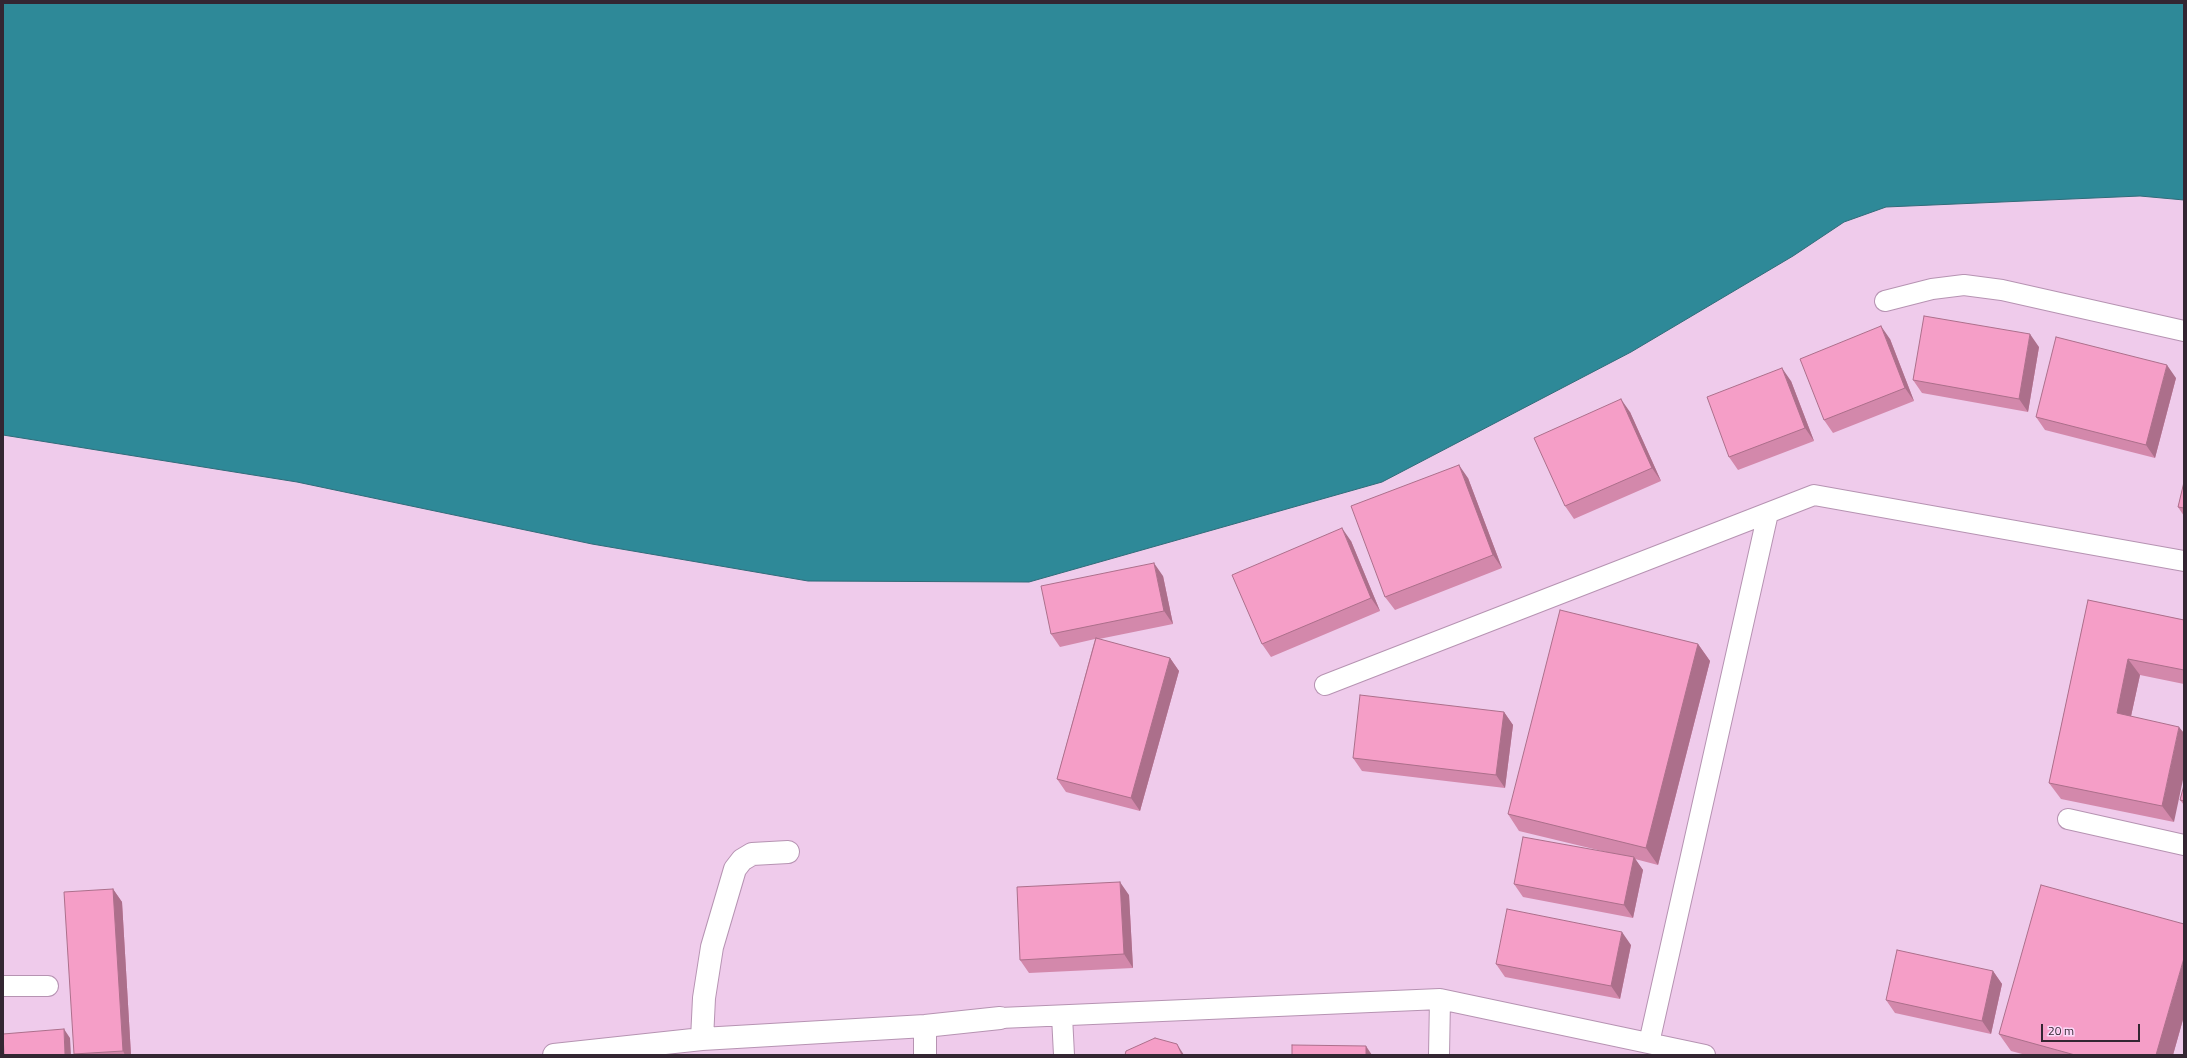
<!DOCTYPE html>
<html>
<head>
<meta charset="utf-8">
<style>
  body { margin:0 }
  #map { position:relative; width:2187px; height:1058px; overflow:hidden; background:#efcbeb; font-family:"Titillium Web",sans-serif }
  canvas { display:block }
  .frame { position:absolute; inset:0; border:4px solid #332632; pointer-events:none }
  .scale { position:absolute; left:2041px; top:1024px; width:99px; height:18px; box-sizing:border-box; border:2px solid #332632; border-top:0; padding-left:5px; font-size:12px; line-height:14px; white-space:nowrap; color:#332632; -webkit-text-stroke:3px #fcd8f8; paint-order:stroke }
</style>
</head>
<body>
<div id="map">
<canvas width="2187" height="1058"></canvas>
<div class="frame"></div>
<div class="scale">20 m</div>
</div>
<script>
const g = document.querySelector('canvas').getContext('2d');
g.lineJoin = 'round';
function fillPath(path, color) {
  g.fillStyle = color;
  g.fill(path, 'evenodd');
}
function toPath(rows) {
  const path = new Path2D();
  for (const r of rows) {
    path.moveTo(r[0], r[1]);
    for (let i = 2; i < r.length; i += 2) path.lineTo(r[i], r[i + 1]);
  }
  return path;
}
function trace(path, color, width, dash) {
  g.strokeStyle = color;
  g.lineWidth = width;
  g.lineCap = dash ? 'butt' : 'round';
  g.setLineDash(dash || []);
  g.stroke(path);
}
const water = toPath([
  [3,3,2184,3,2184,200,2140,196,1886,207,1844,222,1793,256,1631,352,1382,482,1029,582,808,581,592,544,297,482,3,435,3,3]
]);
const service = toPath([
  [1885,301,1932,289,1964,285,2002,290,2184,331],
  [1325,685,1814,495,2184,561],
  [2068,819,2184,845],
  [3,986,48,986],
  [1062,1016,1064,1055],
  [1000,1018,1440,999,1705,1055],
  [1649,1043,1768,513],
  [1439,1055,1440,999]
]);
const minor = toPath([
  [702,1039,704,998,712,947,735,869,742,860,752,854,788,852],
  [554,1055,702,1039,925,1026,1000,1018],
  [925,1055,925,1026]
]);
const wall = toPath([
  [1890,339,1914,401,1833,433,1824,420],
  [2039,347,2028,412,1922,393,1913,380],
  [2176,378,2155,458,2045,430,2036,417],
  [1791,381,1814,441,1738,470,1729,457],
  [1630,412,1661,481,1574,519,1565,506],
  [1468,478,1502,568,1395,610,1385,597],
  [2184,482,2184,516,2178,507],
  [1351,541,1380,611,1271,657,1262,644],
  [1163,576,1173,624,1099,639,1170,658,1179,671,1140,811,1066,792,1057,779,1095,639,1060,647,1051,634],
  [2088,600,2184,620,2184,684,2140,675,2131,716,2174,822,2061,799,2049,783],
  [1698,644,1710,661,1658,865,1635,859,1643,870,1633,918,1523,897,1514,884,1606,852,1519,831,1508,814],
  [1504,712,1513,725,1505,788,1362,771,1353,758],
  [2184,785,2184,805,2180,800],
  [113,889,122,902,131,1055,75,1055,74,1054],
  [1129,895,1133,968,1029,973,1020,960],
  [1631,945,1620,999,1505,977,1496,964],
  [1993,971,2002,984,1991,1034,1895,1013,1886,1000],
  [2184,1016,2173,1055,2026,1055,2011,1051,1999,1034]
]);
const shadedWall = toPath([
  [1881,326,1890,339,1914,401,1905,388],
  [2030,334,2039,347,2028,412,2019,399],
  [2167,365,2176,378,2155,458,2146,445],
  [1782,368,1791,381,1814,441,1805,428],
  [1621,399,1630,412,1661,481,1652,468],
  [1459,465,1468,478,1502,568,1493,555],
  [1342,528,1351,541,1380,611,1371,598],
  [1154,563,1163,576,1173,624,1164,611],
  [1698,644,1710,661,1658,865,1646,848],
  [1170,658,1179,671,1140,811,1131,798],
  [2128,659,2140,675,2128,730,2117,713],
  [1504,712,1513,725,1505,788,1496,775],
  [2179,727,2184,733,2184,775,2174,822,2162,806],
  [1634,857,1643,870,1633,918,1624,905],
  [1120,882,1129,895,1133,968,1124,954],
  [113,889,122,902,131,1055,125,1055,123,1051],
  [1622,932,1631,945,1620,999,1611,986],
  [2184,958,2184,1016,2173,1055,2156,1055],
  [1993,971,2002,984,1991,1034,1982,1021],
  [64,1029,70,1038,71,1055,65,1055],
  [1177,1044,1184,1055,1182,1055],
  [1366,1046,1372,1055,1366,1055]
]);
const building = toPath([
  [1924,316,2030,334,2019,399,1913,380,1924,316],
  [1881,326,1905,388,1824,420,1800,359,1881,326],
  [2056,337,2167,365,2146,445,2036,417,2056,337],
  [1782,368,1805,428,1729,457,1707,397,1782,368],
  [1621,399,1652,468,1565,506,1534,438,1621,399],
  [1459,465,1493,555,1385,597,1351,506,1459,465],
  [2184,482,2184,508,2178,507,2184,482],
  [1342,528,1371,598,1262,644,1232,575,1342,528],
  [1154,563,1164,611,1051,634,1041,586,1154,563],
  [2088,600,2184,620,2184,670,2128,659,2117,713,2179,727,2162,806,2049,783,2088,600],
  [1560,610,1698,644,1646,848,1508,814,1560,610],
  [1096,638,1170,658,1131,798,1057,779,1096,638],
  [1360,695,1504,712,1496,775,1353,758,1360,695],
  [2184,785,2184,801,2180,800,2184,785],
  [1523,837,1634,857,1624,905,1514,884,1523,837],
  [1120,882,1124,954,1020,960,1017,887,1120,882],
  [2041,885,2184,924,2184,958,2156,1055,2075,1055,1999,1034,2041,885],
  [113,889,123,1051,74,1054,64,892,113,889],
  [1507,909,1622,932,1611,986,1496,964,1507,909],
  [1897,950,1993,971,1982,1021,1886,1000,1897,950],
  [64,1029,65,1055,4,1055,3,1034,64,1029],
  [1155,1038,1177,1044,1182,1055,1125,1055,1126,1051,1155,1038],
  [1292,1045,1366,1046,1366,1055,1292,1055,1292,1045]
]);
fillPath(water, '#2e8998');
trace(water, '#306b79', 1);
trace(service, '#b693b2', 22);
trace(minor, '#b693b2', 24);
trace(service, '#fff', 20);
trace(minor, '#fff', 22);
fillPath(wall, '#d388ab');
fillPath(shadedWall, '#ac6f8b');
fillPath(building, '#f59ec7');
trace(building, '#ac6f8b', 1);
</script>
</body>
</html>
